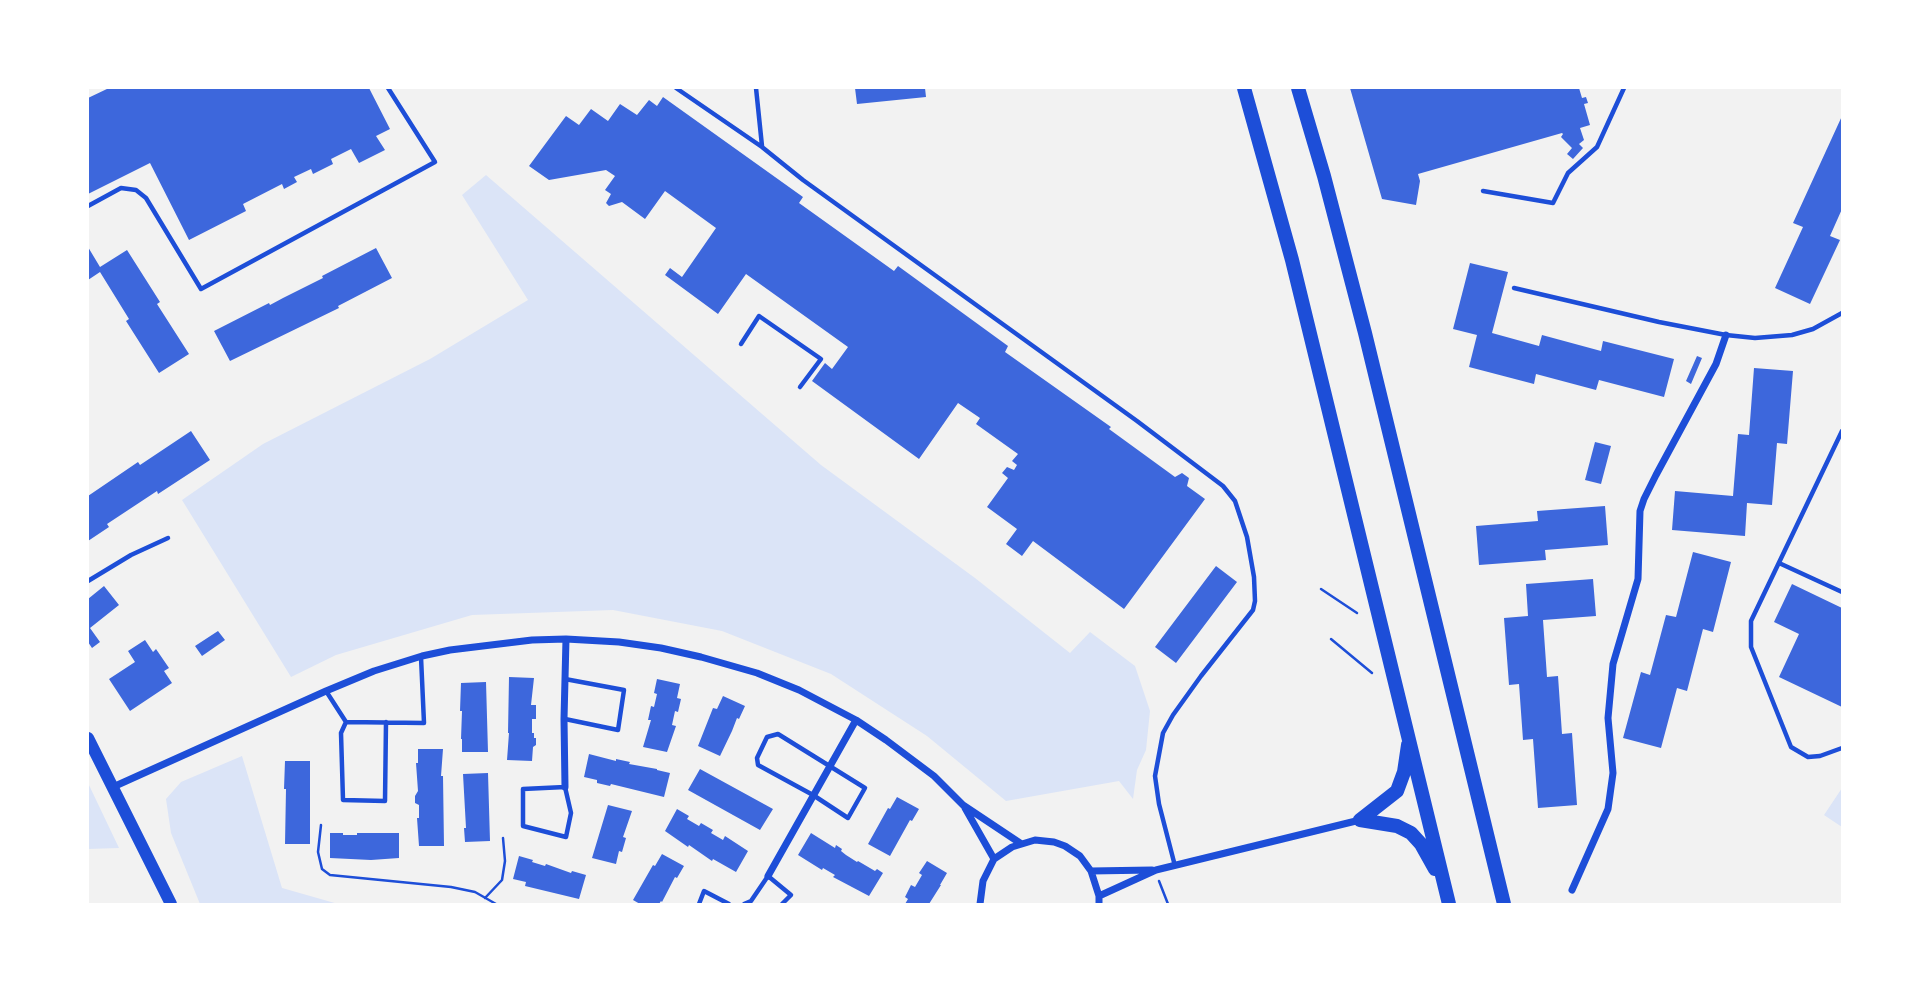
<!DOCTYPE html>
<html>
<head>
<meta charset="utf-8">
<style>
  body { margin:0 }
  #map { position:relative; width:1930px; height:992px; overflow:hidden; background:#f2f2f2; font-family:"Source Sans 3",sans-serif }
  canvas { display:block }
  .frame { position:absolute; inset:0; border:89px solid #fff; pointer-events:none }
</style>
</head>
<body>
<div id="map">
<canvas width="1930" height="992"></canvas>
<div class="frame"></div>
</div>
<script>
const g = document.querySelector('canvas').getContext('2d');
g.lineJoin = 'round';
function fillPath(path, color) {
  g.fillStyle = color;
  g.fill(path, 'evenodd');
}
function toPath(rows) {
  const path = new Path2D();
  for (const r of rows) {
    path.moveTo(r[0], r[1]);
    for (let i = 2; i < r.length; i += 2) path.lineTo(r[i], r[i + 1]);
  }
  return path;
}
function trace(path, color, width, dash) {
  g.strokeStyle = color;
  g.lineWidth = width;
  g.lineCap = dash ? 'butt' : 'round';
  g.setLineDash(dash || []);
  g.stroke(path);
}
const green = toPath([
  [486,175,821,465,975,578,1070,653,1090,632,1135,666,1150,711,1146,750,1137,770,1133,799,1119,781,1006,801,927,736,831,674,722,631,613,610,472,615,336,655,291,677,182,500,263,444,430,359,528,300,462,195],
  [242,756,282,888,338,904,200,904,171,833,166,799,181,782],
  [88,783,119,848,88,849],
  [1842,788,1842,827,1824,815]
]);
const building = toPath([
  [109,88,369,88,390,129,376,136,385,150,359,163,351,149,331,159,333,164,313,174,311,169,294,177,297,182,284,189,282,184,243,204,246,211,189,240,150,163,88,194,88,98],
  [855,88,925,88,926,97,857,104],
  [1350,88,1579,88,1582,98,1586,97,1588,103,1584,104,1590,125,1580,128,1584,140,1579,144,1583,148,1573,159,1567,154,1572,148,1561,137,1563,134,1562,133,1418,174,1420,181,1416,205,1382,199],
  [663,97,803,197,799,203,894,271,898,266,1008,346,1005,352,1111,427,1109,429,1175,477,1182,473,1189,478,1187,486,1205,499,1124,609,1033,541,1022,556,1006,544,1017,529,987,507,1008,478,1002,473,1007,467,1014,470,1017,465,1012,461,1018,454,976,424,980,418,958,403,919,459,812,381,825,363,832,369,848,347,746,274,718,314,665,275,670,268,682,277,716,228,665,191,645,219,622,202,609,206,606,203,611,194,605,190,615,176,606,170,549,180,529,166,566,116,579,125,591,109,608,121,620,104,637,115,649,100,657,106],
  [1842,116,1842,209,1830,236,1840,240,1810,304,1775,288,1803,227,1793,223],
  [88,247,100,267,127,250,160,302,157,304,189,354,159,373,126,321,129,319,100,272,88,280],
  [376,248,392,278,338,306,339,308,230,361,214,331,269,303,270,305,283,298,323,278,322,276],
  [1470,263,1508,272,1492,333,1539,346,1542,335,1601,351,1603,341,1674,359,1664,397,1599,380,1596,390,1536,374,1534,384,1469,367,1477,335,1453,329],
  [1697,356,1702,358,1691,384,1686,381],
  [1754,368,1793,371,1787,444,1777,443,1772,505,1747,503,1745,536,1672,530,1675,491,1733,496,1738,434,1749,435],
  [191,431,210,460,158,494,157,491,107,524,109,527,88,541,88,496,138,462,140,465],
  [1595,442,1611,446,1601,484,1585,480],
  [1605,506,1608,545,1545,550,1546,560,1479,565,1476,526,1538,521,1537,511],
  [1693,552,1731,562,1713,632,1703,629,1687,691,1677,688,1661,748,1623,738,1641,672,1650,675,1666,615,1676,617],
  [1216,566,1237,582,1176,663,1155,647],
  [1593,579,1596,616,1543,620,1547,677,1558,676,1562,734,1572,733,1577,805,1538,808,1533,739,1523,740,1519,684,1509,685,1504,618,1528,616,1526,584],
  [1792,584,1842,608,1842,707,1779,677,1799,634,1774,622],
  [104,586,119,605,90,628,100,642,92,648,88,642,88,599],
  [218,631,225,640,202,656,195,646],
  [145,640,153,652,156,649,169,668,164,671,172,683,130,711,109,679,135,662,128,651],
  [509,677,534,678,531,705,536,705,536,719,532,719,532,733,534,733,534,738,536,738,536,745,533,747,532,761,507,760,509,733,508,733],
  [657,679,680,684,677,698,681,699,678,712,675,711,672,725,676,726,667,752,643,747,651,720,648,720,651,706,654,707,657,694,654,693],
  [486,682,488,752,462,752,462,739,461,739,462,711,460,711,461,683],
  [723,696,745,706,739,719,737,718,732,731,720,756,698,746,713,708,717,709],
  [418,749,443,749,441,776,443,776,444,846,419,846,417,818,419,818,419,805,415,803,415,796,418,791,416,763,418,763],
  [589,754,616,761,616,759,630,762,629,764,657,769,657,770,670,773,664,797,611,784,610,786,597,783,597,780,584,777],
  [285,761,310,761,310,844,285,844,286,789,284,789],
  [700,769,773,809,760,830,688,790],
  [488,773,490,841,465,842,464,828,466,828,463,774],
  [897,797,919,809,912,821,910,820,890,856,868,844,888,808,890,809],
  [608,805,632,811,623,837,626,838,622,852,619,851,616,864,592,858],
  [677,809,689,816,687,819,699,826,701,823,713,830,711,833,723,840,725,836,748,851,736,872,713,859,712,861,689,845,688,847,665,831],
  [330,833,343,833,343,835,357,835,357,833,399,833,399,858,371,860,330,858],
  [811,833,835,848,836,845,842,849,841,851,846,855,857,862,858,861,875,871,877,869,883,873,869,896,833,877,835,875,823,868,822,870,798,855],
  [662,854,684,866,677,878,675,877,662,902,661,901,659,904,640,904,633,900,653,865,655,866],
  [519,856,533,860,532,862,545,866,546,864,571,873,572,871,586,875,579,899,525,886,526,882,513,879],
  [927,861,947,873,940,885,941,885,929,904,905,904,908,899,905,897,911,885,915,887,922,875,919,873]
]);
const path = toPath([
  [1321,589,1357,613],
  [1331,639,1372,673],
  [321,825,318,852,322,869,330,875,451,887,475,892,496,904],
  [1159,881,1168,904],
  [485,898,502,880,505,861,503,838]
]);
const service = toPath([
  [676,88,762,147,803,180,1137,421,1223,486,1235,501,1247,537,1254,577,1255,601,1253,610,1201,676,1173,715,1163,733,1155,776,1159,804,1175,866],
  [756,88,762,146],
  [1483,191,1553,203,1568,173,1597,147,1624,88],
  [88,206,121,188,136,190,146,198,201,289,435,162,388,88],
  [1514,288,1659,322,1726,335,1755,338,1792,335,1813,329,1842,313],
  [741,344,759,316,821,359,800,387],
  [1842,431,1751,621,1751,647,1791,747,1808,757,1820,756,1842,748],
  [1779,563,1842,592],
  [88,581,131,555,168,538],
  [326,691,346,722,424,723,421,657],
  [565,719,618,730,624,690,565,679],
  [346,722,341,733,343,800,385,801,386,722],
  [778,734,865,788,848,818,813,795,758,765,757,758,767,737,778,734],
  [565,787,571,813,566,837,523,826,523,789,565,787],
  [699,904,704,891,729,904],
  [744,904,751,901,768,876,791,895,782,904]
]);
const minor = toPath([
  [113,787,326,691,374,671,422,656,450,650,532,640,566,639,619,642,661,648,701,657,757,673,799,690,856,720,886,740,934,776,963,805,1020,843],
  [565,787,564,719,566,639],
  [965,808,994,859],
  [1091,871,1152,870],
  [768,876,856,720],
  [1572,890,1608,809,1613,773,1608,718,1613,664,1638,579,1640,511,1644,499,1656,475,1716,364,1726,335],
  [1099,896,1156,870,1360,820],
  [980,904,983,881,994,859,1012,847,1035,840,1054,842,1065,846,1080,856,1091,871,1099,896,1099,904]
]);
const secondary = toPath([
  [88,738,171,904]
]);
const trunk = toPath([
  [1244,88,1292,260,1449,904],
  [1298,88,1324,176,1365,333,1504,904],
  [1360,820,1397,826,1411,833,1421,844,1435,869],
  [1360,820,1397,791,1404,772,1408,745]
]);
fillPath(green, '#dbe4f7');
fillPath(building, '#3d67dc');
trace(path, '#1d4ed8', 2.5);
trace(service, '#1d4ed8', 4.5);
trace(minor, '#1d4ed8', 7);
trace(secondary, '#1d4ed8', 12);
trace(trunk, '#1d4ed8', 14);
</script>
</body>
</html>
